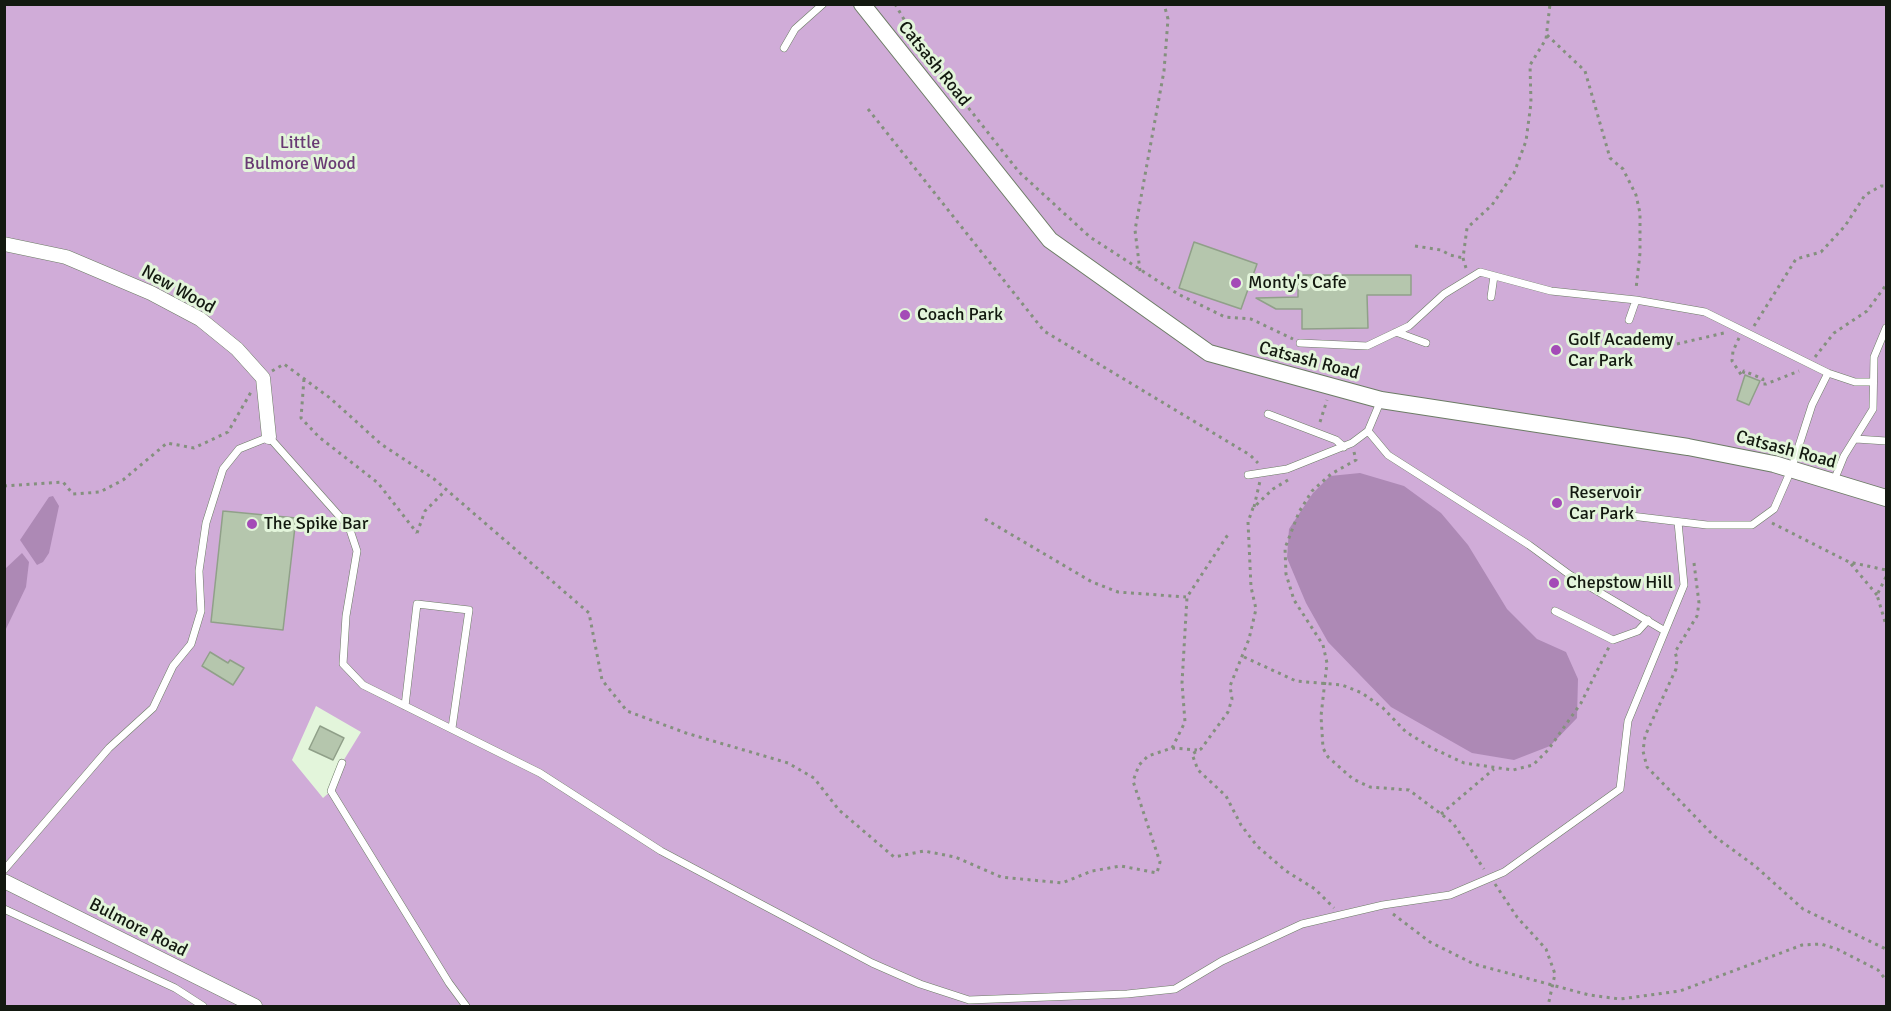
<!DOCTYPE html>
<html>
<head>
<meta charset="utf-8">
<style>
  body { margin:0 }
  #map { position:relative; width:1891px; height:1011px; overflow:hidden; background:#e3f5db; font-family:Signika,sans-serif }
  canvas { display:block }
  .frame { position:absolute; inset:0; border:6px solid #131910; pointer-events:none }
</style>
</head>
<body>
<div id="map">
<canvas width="1891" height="1011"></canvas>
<div class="frame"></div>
</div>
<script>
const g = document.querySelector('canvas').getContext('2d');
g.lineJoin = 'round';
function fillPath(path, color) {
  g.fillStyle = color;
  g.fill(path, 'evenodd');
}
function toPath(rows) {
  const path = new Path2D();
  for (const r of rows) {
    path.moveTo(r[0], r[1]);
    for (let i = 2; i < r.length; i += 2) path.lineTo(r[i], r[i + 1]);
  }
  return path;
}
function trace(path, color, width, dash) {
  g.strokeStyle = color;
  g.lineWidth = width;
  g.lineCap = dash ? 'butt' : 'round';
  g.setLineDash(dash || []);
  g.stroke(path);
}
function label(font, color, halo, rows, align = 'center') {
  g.font = font + ' Signika,sans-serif';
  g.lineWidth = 6;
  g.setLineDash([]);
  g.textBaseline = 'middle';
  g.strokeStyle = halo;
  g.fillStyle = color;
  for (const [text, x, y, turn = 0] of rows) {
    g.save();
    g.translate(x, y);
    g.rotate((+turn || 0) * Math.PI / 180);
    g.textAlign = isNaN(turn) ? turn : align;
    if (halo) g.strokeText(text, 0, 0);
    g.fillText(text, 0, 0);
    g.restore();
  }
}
const green = toPath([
  [5,5,1886,5,1886,1006,5,1006],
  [316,706,361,732,342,763,331,791,323,798,292,760]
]);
const water = toPath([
  [1360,473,1404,486,1441,513,1468,545,1507,609,1537,639,1566,652,1578,679,1577,718,1550,746,1514,760,1472,753,1391,707,1328,642,1306,603,1287,558,1289,529,1313,493,1330,476],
  [53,496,59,506,49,553,43,562,37,565,20,540,49,497],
  [22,553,29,562,26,587,5,631,5,569]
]);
const building = toPath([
  [1194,242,1257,264,1241,309,1179,288,1194,242],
  [1298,275,1411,275,1411,295,1367,295,1368,328,1302,329,1302,309,1276,309,1256,298,1298,297,1298,275],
  [1745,375,1760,381,1749,405,1737,400,1745,375],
  [223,511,296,518,283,630,211,622,223,511],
  [210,652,228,663,230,660,244,668,233,685,202,666,210,652],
  [320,726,344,738,333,760,309,749,320,726]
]);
const path = toPath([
  [895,4,919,45,1019,172,1090,237,1178,294,1225,317,1251,319,1293,339],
  [1547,35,1585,71,1610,158,1623,169,1636,195,1640,213,1640,253,1636,289],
  [868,109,1044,331,1250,455,1258,463],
  [1415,246,1441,250,1450,255,1463,258],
  [1466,268,1463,258,1467,228,1492,205,1514,173,1526,141,1531,103,1530,65,1546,39,1550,4],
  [1140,271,1135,230,1164,71,1168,19,1164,4],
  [1754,326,1796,259,1821,252,1845,226,1865,195,1881,186,1886,186],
  [1739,338,1733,351,1732,361,1742,376,1744,371,1763,379,1762,384,1766,384,1799,371],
  [1677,344,1724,333],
  [1815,357,1834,333,1867,311,1886,285],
  [272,371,284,364,330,398,381,444,434,479,589,613,602,680,627,711,686,733,788,763,814,778,839,810,894,857,924,851,955,857,1001,877,1062,883,1092,871,1121,866,1157,873,1160,862,1133,781,1139,765,1148,756,1172,748,1197,750],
  [304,379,301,418,319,437,378,483,417,533],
  [1320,422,1327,400],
  [1354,452,1356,460,1331,474,1312,491,1299,512,1285,548,1286,574,1294,600,1323,645,1327,663,1321,716,1323,748,1328,757,1353,779,1370,787,1409,790,1453,823,1484,869],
  [1288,480,1273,489,1253,508,1248,522,1251,587,1256,609,1249,639,1230,686,1232,699,1228,712,1201,749,1192,754,1198,770,1226,796,1241,825,1257,846,1286,871,1315,889,1334,908],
  [4,486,63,482,73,494,100,492,123,480,167,443,194,448,228,432,251,392],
  [1254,507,1260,481],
  [985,519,1092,582,1118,592,1186,597],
  [1772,523,1849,562,1886,570],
  [417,533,425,511,445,491],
  [1694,563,1699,603,1697,616,1675,652,1677,659,1676,669,1645,736,1643,751,1647,767,1714,836,1755,866,1803,909,1886,949],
  [1851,564,1877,595],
  [1886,577,1877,595,1886,625],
  [1244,657,1296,681,1342,685,1362,693,1383,708,1406,732,1432,748,1464,763,1513,770,1533,765,1548,750,1581,703,1609,647],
  [1172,748,1185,722,1182,683,1187,597,1229,533],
  [1441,814,1494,769],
  [1495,884,1517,917,1546,949,1555,974,1548,1006],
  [1393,914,1430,942,1474,964,1589,995,1620,999,1680,991,1802,945,1821,944,1837,949,1878,970,1886,980]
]);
const service = toPath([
  [784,48,795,29,823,4],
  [1491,297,1494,276],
  [1629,320,1636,300],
  [1396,332,1426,343],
  [1300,343,1367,346,1409,326,1444,294,1480,272,1551,291,1636,300,1705,312,1828,373],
  [1268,414,1336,440,1344,447],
  [1368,431,1388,455,1529,545,1570,575,1665,631],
  [1856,439,1886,441],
  [1794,461,1812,405,1828,373,1855,382,1873,382],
  [1248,475,1287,469,1352,443,1368,431,1381,400],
  [1833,483,1844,456,1873,409,1874,357,1886,328],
  [1631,516,1707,525,1752,525,1774,509,1788,477],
  [1555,611,1613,640,1638,631,1648,620],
  [405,706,417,604,469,610,452,728],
  [342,763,331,791,449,983,466,1006],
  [4,870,109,748,153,708,173,666,191,644,201,611,199,571,206,523,223,469,239,449,269,437,349,527,357,551,346,616,343,664,363,685,540,773,661,851,872,963,920,984,969,1000,1127,994,1175,989,1222,961,1302,924,1383,905,1450,895,1504,872,1620,789,1628,721,1684,585,1678,522],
  [4,909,175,988,203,1006]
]);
const minor = toPath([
  [4,244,66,257,151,293,200,319,237,349,263,378,269,437],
  [4,881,255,1006]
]);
const tertiary = toPath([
  [862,4,1050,240,1209,353,1381,400,1688,447,1774,464,1886,498]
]);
const markers = [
  [1236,283,6,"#a44bb7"],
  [905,315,6,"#a44bb7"],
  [1556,350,6,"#a44bb7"],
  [1557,503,6,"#a44bb7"],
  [252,524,6,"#a44bb7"],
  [1554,583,6,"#a44bb7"]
];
const streetNames = [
  ["Catsash Road",934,64,51],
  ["New Wood",178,290,29],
  ["Catsash Road",1309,361,15],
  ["Catsash Road",1786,450,15],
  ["Bulmore Road",138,928,27]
];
const parkNames = [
  ["Little",300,143],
  ["Bulmore Wood",300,164]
];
const poiNames = [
  ["Monty's Cafe",1248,283],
  ["Coach Park",917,315],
  ["Golf Academy",1568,340],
  ["Car Park",1568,361],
  ["Reservoir",1569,493],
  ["Car Park",1569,514],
  ["The Spike Bar",264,524],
  ["Chepstow Hill",1566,583]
];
fillPath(green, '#d0acd8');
fillPath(water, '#ad89b5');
fillPath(building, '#b5c6ad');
trace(building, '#90a089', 1.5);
trace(service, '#6c7c65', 8);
trace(minor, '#6c7c65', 15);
trace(tertiary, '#6c7c65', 18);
trace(path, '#84907e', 3, [3, 4.5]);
trace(service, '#fff', 7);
trace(minor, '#fff', 14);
trace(tertiary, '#fff', 16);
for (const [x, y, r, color] of markers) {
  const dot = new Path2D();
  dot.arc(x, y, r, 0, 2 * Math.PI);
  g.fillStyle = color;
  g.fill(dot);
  trace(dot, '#e3f5db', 2);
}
label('18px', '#131910', '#e3f5db', streetNames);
label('18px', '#693a73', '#e3f5db', parkNames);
label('18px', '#131910', '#e3f5db', poiNames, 'left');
</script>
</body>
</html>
